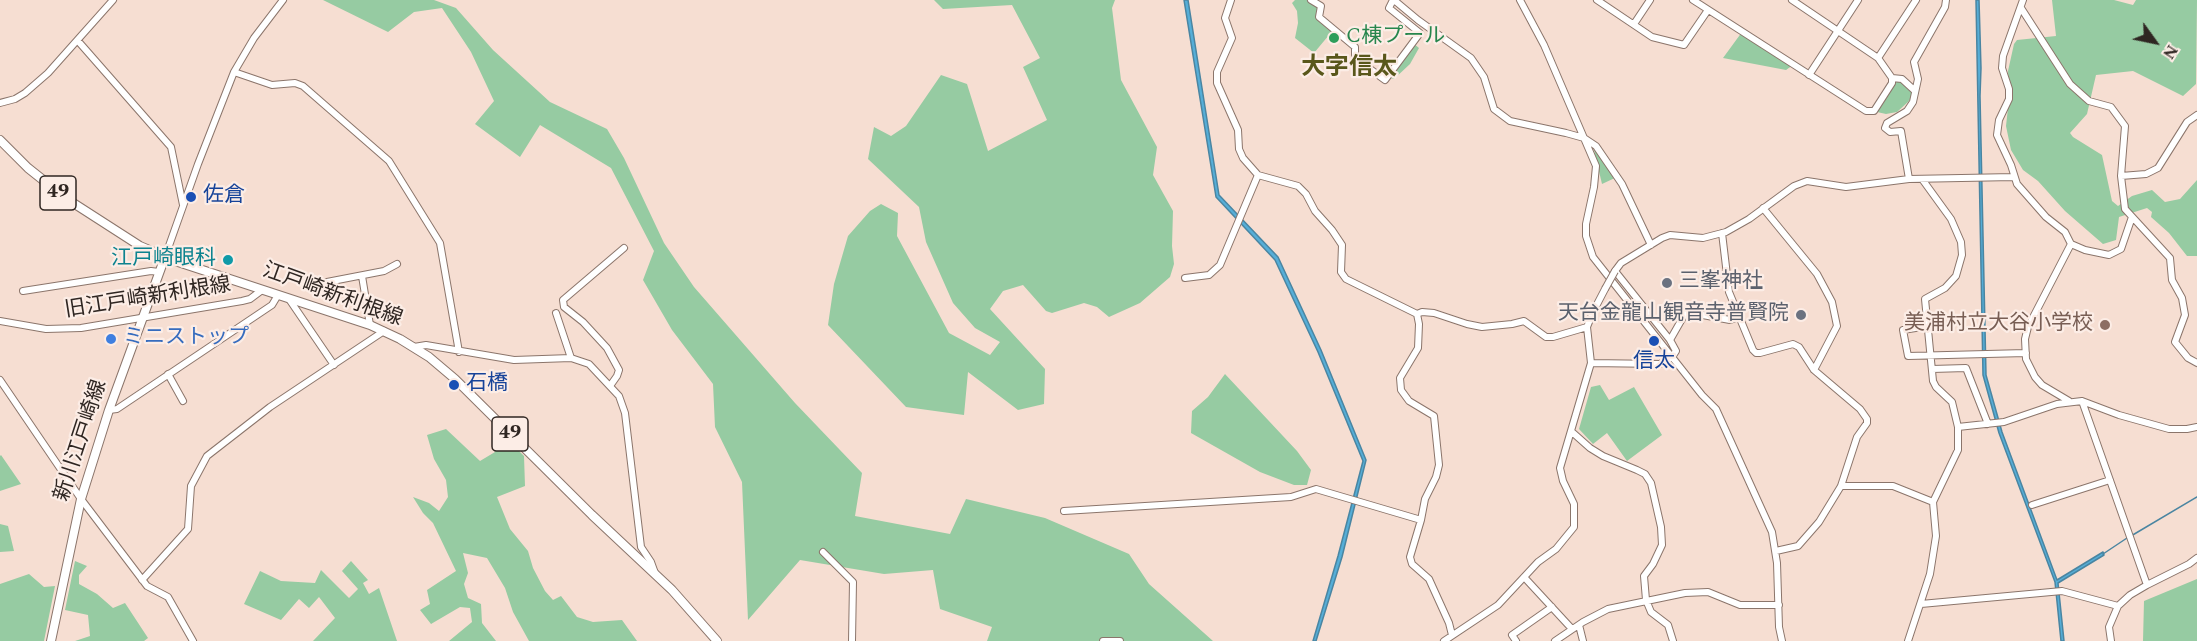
<!DOCTYPE html>
<html>
<head>
<meta charset="utf-8">
<style>
  body { margin:0 }
  #map { position:relative; width:2197px; height:641px; overflow:hidden; background:#f6ded2; font-family:Spectral,serif }
  canvas { display:block }
  .north { position:absolute; left:2125px; top:12px; width:60px; height:60px; -webkit-text-stroke:4px #fcede6; paint-order:stroke; rotate:123deg; font-size:16px; font-weight:700; line-height:24px; text-align:center; color:#2f2622 }
  .north::after { content:''; display:block; margin:auto; width:21px; height:27px; background:#2f2622; clip-path:polygon(50% 0,100% 100%,50% 72%,0 100%) }
</style>
</head>
<body>
<div id="map">
<canvas width="2197" height="641"></canvas>
<div class="north">N</div>
</div>
<script>
const g = document.querySelector('canvas').getContext('2d');
g.lineJoin = 'round';
function fillPath(path, color) {
  g.fillStyle = color;
  g.fill(path, 'evenodd');
}
function toPath(rows) {
  const path = new Path2D();
  for (const r of rows) {
    path.moveTo(r[0], r[1]);
    for (let i = 2; i < r.length; i += 2) path.lineTo(r[i], r[i + 1]);
  }
  return path;
}
function trace(path, color, width, dash) {
  g.strokeStyle = color;
  g.lineWidth = width;
  g.lineCap = dash ? 'butt' : 'round';
  g.setLineDash(dash || []);
  g.stroke(path);
}
function label(font, color, halo, rows, align = 'center') {
  g.font = font + ' Spectral,"Noto Sans JP",serif';
  g.lineWidth = 4.5;
  g.setLineDash([]);
  g.textBaseline = 'middle';
  g.strokeStyle = halo;
  g.fillStyle = color;
  for (const [text, x, y, turn = 0] of rows) {
    g.save();
    g.translate(x, y);
    g.rotate((+turn || 0) * Math.PI / 180);
    g.textAlign = isNaN(turn) ? turn : align;
    if (halo) g.strokeText(text, 0, 0);
    g.fillText(text, 0, 0);
    g.restore();
  }
}
const green = toPath([
  [323,0,434,0,456,8,493,50,550,102,607,129,624,158,664,243,694,287,795,403,862,473,855,516,950,534,966,499,1045,518,1129,554,1149,584,1213,641,987,641,992,627,940,609,933,570,884,574,800,560,748,620,742,482,715,427,713,384,672,330,643,280,654,251,611,168,540,125,520,157,475,124,494,101,471,52,442,8,414,12,388,32],
  [934,0,1115,0,1112,8,1121,80,1157,147,1153,175,1173,211,1172,246,1174,264,1170,277,1140,303,1109,317,1097,307,1084,303,1052,313,1046,311,1023,285,1003,291,990,309,1045,369,1044,404,1018,410,968,372,964,415,906,407,828,325,834,284,848,236,870,211,881,204,898,213,897,236,949,333,990,355,1000,342,975,328,953,303,926,242,919,207,868,159,874,127,891,136,906,126,941,75,967,84,988,151,1047,120,1023,67,1040,58,1012,5,943,9],
  [1295,0,1311,0,1321,6,1319,17,1334,29,1314,53,1295,38,1298,23,1297,11,1292,3],
  [2052,0,2114,0,2133,5,2136,0,2197,0,2196,84,2183,96,2133,71,2096,75,2087,114,2070,133,2073,137,2102,155,2112,201,2118,206,2132,196,2152,190,2165,202,2180,199,2197,180,2197,256,2187,256,2169,233,2151,217,2152,212,2147,208,2119,217,2116,240,2103,244,2065,211,2038,181,2023,170,2011,150,2006,126,2009,99,2008,71,2014,44,2017,40,2056,36],
  [1742,32,1793,65,1786,70,1723,58],
  [1413,43,1419,48,1410,64,1394,79,1387,77],
  [1901,80,1911,88,1913,95,1908,102,1897,112,1886,114,1877,112,1897,81],
  [1594,150,1599,151,1617,177,1602,184],
  [1225,374,1297,451,1311,470,1307,485,1294,485,1260,472,1191,433,1192,411,1208,397],
  [1600,385,1609,400,1634,387,1662,435,1627,461,1607,433,1593,444,1579,429,1591,387],
  [446,429,480,461,495,452,496,438,500,432,524,456,525,486,497,497,510,529,528,551,533,568,545,591,553,600,561,596,577,617,593,622,622,620,637,641,529,641,513,612,505,588,487,558,463,553,468,573,464,584,468,598,481,604,482,623,496,641,449,641,472,622,470,608,460,607,431,624,420,610,430,604,427,590,456,571,433,523,423,513,413,497,429,503,439,511,448,497,446,480,434,459,427,435],
  [1,455,21,484,0,491,0,456],
  [0,524,8,526,14,551,0,552],
  [75,561,87,566,79,575,79,584,97,594,113,608,125,603,148,638,144,641,75,641,90,636,88,615,65,610],
  [351,561,368,580,363,583,369,594,379,588,397,641,313,641,335,618,319,597,309,608,299,599,281,620,244,604,260,571,281,581,315,583,321,570,349,598,358,589,342,571],
  [29,574,44,587,55,586,44,641,0,641,0,584],
  [2197,579,2197,641,2143,641,2144,601]
]);
const water = toPath([
  [1184,0,1188,0,1219,195,1278,257,1321,350,1366,460,1342,557,1316,641,1313,641,1338,556,1363,461,1318,352,1275,260,1216,197,1184,0],
  [1976,0,1979,0,1981,68,1980,96,1986,375,2002,432,2057,580,2103,552,2104,555,2058,583,2064,641,2061,641,2055,582,1999,433,1983,375,1976,0]
]);
const stream = toPath([
  [2131,536,2197,497],
  [2103,554,2127,538]
]);
const minor = toPath([
  [1231,0,1225,18,1232,38,1217,72,1217,83,1238,130,1239,149,1243,158,1258,175,1298,186,1306,194,1315,211,1332,230,1342,245,1341,272,1346,279,1417,314,1422,312,1434,313,1467,324,1482,327,1512,324,1524,321,1546,337,1553,337,1587,327],
  [1311,0,1321,6,1319,17,1355,47,1355,58,1385,80,1420,33,1389,8,1393,0],
  [1394,0,1418,20,1471,58,1484,77,1494,109,1510,121,1566,133,1584,138,1596,146,1622,184,1651,245],
  [1520,0,1544,45,1596,166,1594,187,1586,224,1586,236,1593,257,1702,395,1716,409,1772,532,1777,563,1779,627,1782,641],
  [1597,0,1652,37,1684,45,1708,10],
  [1693,0,1866,111,1874,111,1892,83,1892,78,1878,58,1792,0],
  [2023,0,2003,56,2002,68,2009,89,2009,99,1999,120,1997,135,2011,165,2017,184,2046,217,2065,232,2071,244,2085,250,2109,255,2121,249,2132,217],
  [2021,8,2070,84,2089,101,2111,107,2125,126,2121,176,2125,209,2170,258,2172,280,2182,298,2185,315,2175,342,2188,358,2197,363],
  [1634,24,1650,0],
  [78,41,171,147,183,205],
  [1878,58,1916,0],
  [234,72,272,85,295,83,303,86,389,161,440,243,459,352],
  [1809,75,1858,0],
  [1892,78,1902,79,1914,90],
  [0,103,15,99,25,93,48,73,113,0],
  [2121,176,2146,174,2158,168,2187,122,2197,115],
  [1909,179,1901,131,1890,132,1885,128,1887,123,1907,111,1913,102,1918,79,1914,62,1945,7,1946,0],
  [1763,208,1817,274,1832,302,1837,326,1814,370],
  [1722,233,1729,292,1753,350,1756,353,1760,353,1793,344,1799,347,1814,370,1860,409,1867,419,1867,423,1857,437,1841,486,1819,522,1798,546,1776,551],
  [165,257,198,164,234,72,254,38,283,0],
  [362,276,370,325],
  [1185,278,1209,275,1220,265,1258,175],
  [327,282,384,271,397,264],
  [23,291,151,271,159,272],
  [289,299,334,365],
  [556,313,571,358],
  [1417,314,1419,324,1418,348,1400,378,1401,390,1409,401,1434,416,1439,465,1436,477,1425,499,1421,520,1410,557,1412,564,1429,579,1449,623,1452,635],
  [0,321,46,329,81,328,242,301,250,299,262,290],
  [1928,326,1903,330,1908,356,2026,353],
  [1670,340,1686,312,1730,320,1739,317],
  [414,347,426,345,514,360,571,358,589,364,619,396,625,413,641,547,651,562,655,573],
  [1591,363,1660,364,1672,357,1676,351,1670,340,1615,271,1621,263,1662,238,1670,235,1703,238,1726,232,1749,219,1794,186,1807,181,1846,187,1909,179,2014,177],
  [1932,369,1966,368,1988,424],
  [168,374,183,401],
  [0,380,81,499,147,586,168,597,193,641],
  [610,386,617,376,619,370,607,348,583,322,564,307,563,300,624,248],
  [2069,401,2042,385,2035,377,2026,359,2025,339,2028,327,2071,244],
  [2082,401,2147,585],
  [109,410,117,409,272,305,278,295],
  [1958,427,2004,422,2057,404,2082,401,2119,415,2169,429,2187,429,2197,427],
  [1572,432,1590,448,1603,456,1637,470,1645,474,1651,483,1661,527,1662,545,1653,564,1644,576,1646,600,1651,612,1668,625,1673,641],
  [1841,486,1893,486,1933,502],
  [2032,505,2110,480],
  [1064,511,1291,497,1316,489,1421,520],
  [823,552,853,582,852,641],
  [1524,577,1572,629],
  [142,580,188,529,191,486,207,456,270,407,384,331],
  [1921,604,2062,591,2118,606],
  [1579,625,1583,641],
  [1103,641,1120,641],
  [1444,641,1498,605,1538,562,1556,549,1574,527,1574,504,1563,481,1560,468,1591,363,1587,327,1593,312,1605,289],
  [1516,641,1512,635,1552,607],
  [1555,641,1583,622,1608,609,1685,593,1708,592,1740,605,1779,605],
  [1908,641,1930,574,1936,536,1933,502,1958,450,1958,427,1952,402,1936,387,1933,381,1925,299,1945,288,1956,276,1962,255,1961,242,1951,219,1922,179],
  [2111,641,2109,627,2118,606,2130,595,2147,585,2189,564,2197,558]
]);
const major = toPath([
  [0,140,28,168,67,199,140,246,178,262,370,325,400,339,429,357,455,379,592,515,672,590,717,641],
  [51,641,81,499,109,410,165,257]
]);
const minorBridge = toPath([
  [1605,289,1615,271]
]);
const markers = [
  [1334,38,6,"#2e9e5b"],
  [191,197,6,"#1a4fb4"],
  [228,260,6,"#0f9aa8"],
  [1667,283,6,"#6b7280"],
  [1801,315,6,"#6b7280"],
  [2105,325,6,"#8d6e63"],
  [111,339,6,"#3f7fe0"],
  [1654,341,6,"#1a4fb4"],
  [454,385,6,"#1a4fb4"]
];
const shields = [
  [58,193,36],
  [510,434,36]
];
const shieldNames = [
  ["49",58,193],
  ["49",510,434]
];
const leisureNames = [
  ["C棟プール",1346,38]
];
const transitNames = [
  ["佐倉",203,197],
  ["信太",1654,363,"center"],
  ["石橋",466,385]
];
const cultureNames = [
  ["江戸崎眼科",216,260]
];
const worshipNames = [
  ["三峯神社",1679,283],
  ["天台金龍山観音寺普賢院",1789,315,"right"]
];
const streetNames = [
  ["江戸崎新利根線",332,296,20],
  ["旧江戸崎新利根線",148,299,-9],
  ["新川江戸崎線",82,441,-72]
];
const educationNames = [
  ["美浦村立大谷小学校",2093,325]
];
const shopNames = [
  ["ミニストップ",123,339]
];
const quarterNames = [
  ["大字信太",1349,69]
];
fillPath(green, '#96cba2');
fillPath(water, '#55aed8');
trace(water, '#4a85a1', 1.5);
trace(stream, '#4a85a1', 1.5);
trace(minor, '#8b756b', 8);
trace(major, '#8b756b', 10);
trace(minor, '#fff', 6);
trace(major, '#fff', 8);
trace(minorBridge, '#8b756b', 8, []);
trace(minorBridge, '#fff', 6);
for (const [x, y, r, color] of markers) {
  const dot = new Path2D();
  dot.arc(x, y, r, 0, 2 * Math.PI);
  g.fillStyle = color;
  g.fill(dot);
  trace(dot, '#fcede6', 2);
}
for (const [x, y, w] of shields) {
  const box = new Path2D();
  box.roundRect(x - w / 2, y - 17, w, 34, 4.5);
  g.fillStyle = '#fcede6';
  g.fill(box);
  trace(box, '#2f2622', 1.5);
}
label('bold 20px', '#2f2622', null, shieldNames);
label('21px', '#27864d', '#fcede6', leisureNames, 'left');
label('21px', '#164399', '#fcede6', transitNames, 'left');
label('21px', '#0d838f', '#fcede6', cultureNames, 'right');
label('21px', '#5b616d', '#fcede6', worshipNames, 'left');
label('21px', '#2f2622', '#fcede6', streetNames);
label('21px', '#785e54', '#fcede6', educationNames, 'right');
label('21px', '#366cbe', '#fcede6', shopNames, 'left');
label('bold 24px', '#59571b', '#fcede6', quarterNames);
</script>
</body>
</html>
